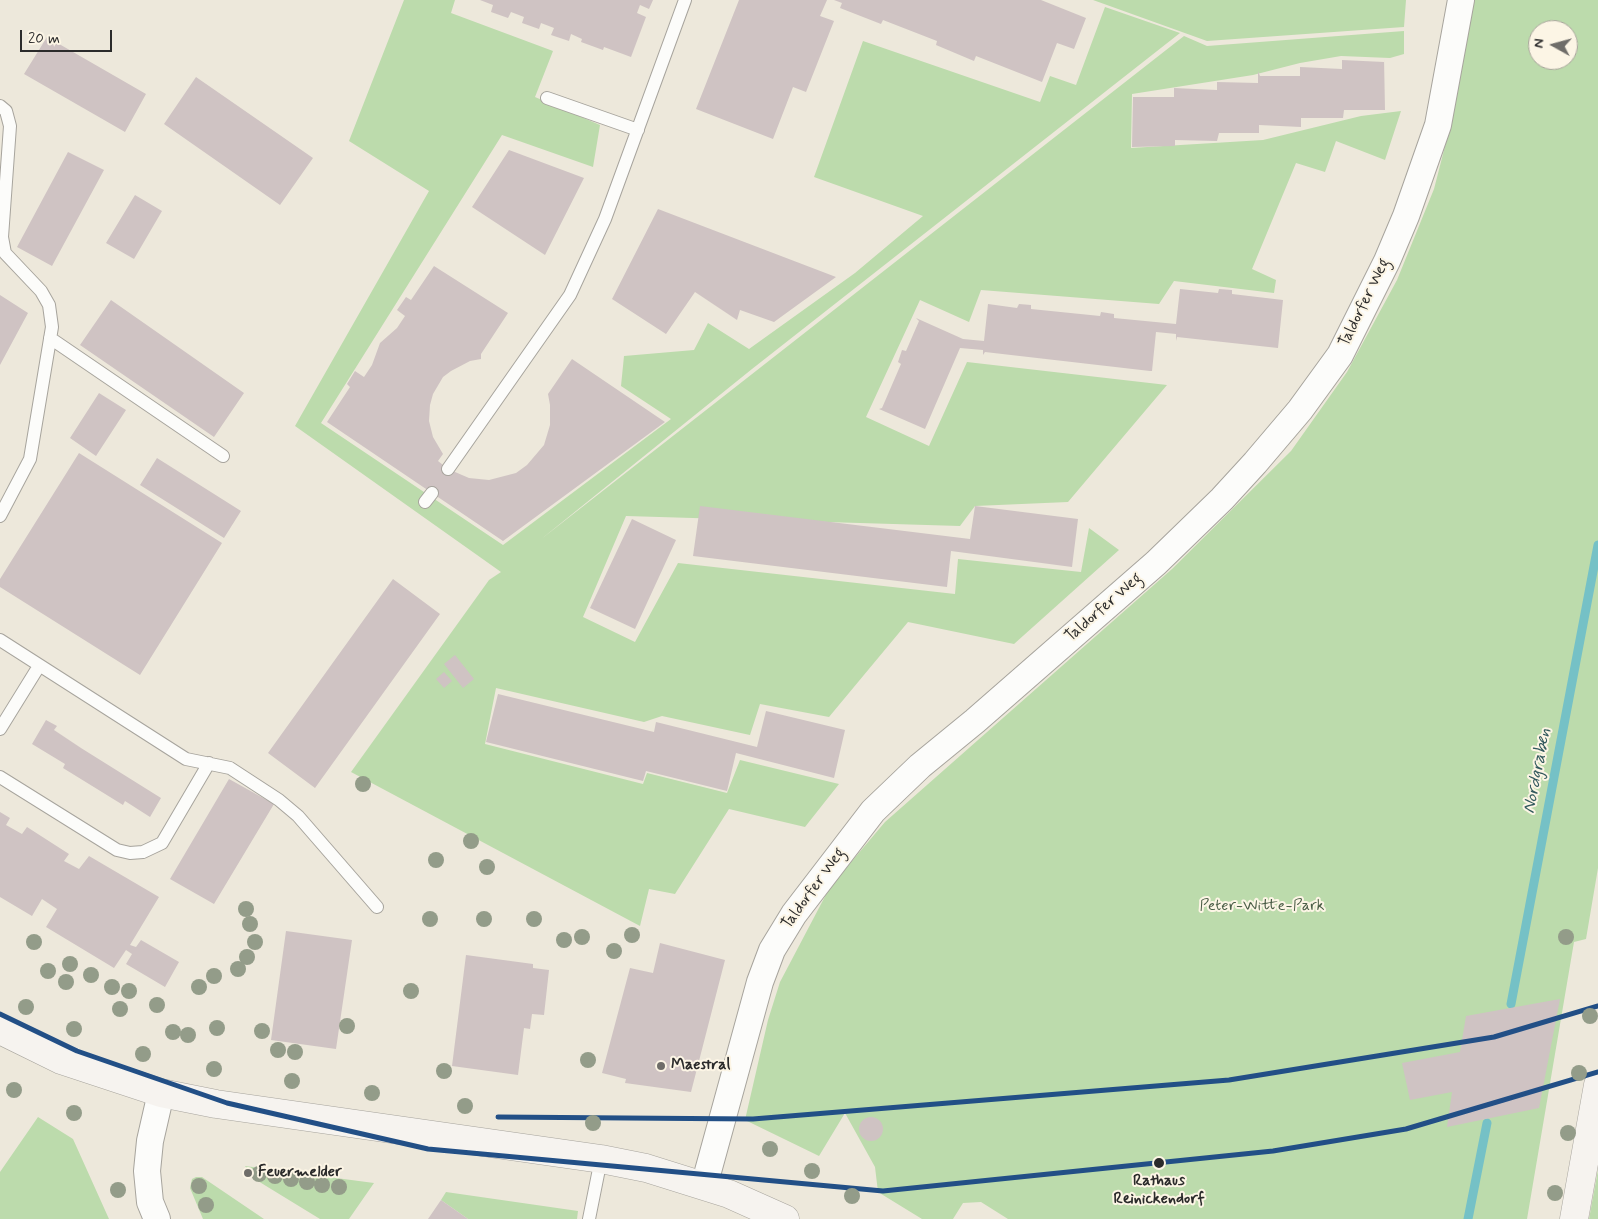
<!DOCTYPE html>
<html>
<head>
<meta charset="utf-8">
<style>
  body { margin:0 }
  #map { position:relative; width:1598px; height:1219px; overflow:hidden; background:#ede8db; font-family:Mynerve,sans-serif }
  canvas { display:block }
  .north { position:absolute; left:1528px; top:20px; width:50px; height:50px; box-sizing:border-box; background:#fcf5e5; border:1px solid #a8a49b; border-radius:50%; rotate:277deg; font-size:14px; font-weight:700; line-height:20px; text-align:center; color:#2b2b2b }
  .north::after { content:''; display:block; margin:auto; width:18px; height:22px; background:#6f6d69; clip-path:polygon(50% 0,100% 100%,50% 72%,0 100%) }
  .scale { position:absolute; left:20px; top:30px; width:92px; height:22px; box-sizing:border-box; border:2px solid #2b2b2b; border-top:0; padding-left:6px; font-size:15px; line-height:18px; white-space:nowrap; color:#2b2b2b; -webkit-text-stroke:4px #fcf5e5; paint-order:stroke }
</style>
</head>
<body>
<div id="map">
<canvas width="1598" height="1219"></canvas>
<div class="north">N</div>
<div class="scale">20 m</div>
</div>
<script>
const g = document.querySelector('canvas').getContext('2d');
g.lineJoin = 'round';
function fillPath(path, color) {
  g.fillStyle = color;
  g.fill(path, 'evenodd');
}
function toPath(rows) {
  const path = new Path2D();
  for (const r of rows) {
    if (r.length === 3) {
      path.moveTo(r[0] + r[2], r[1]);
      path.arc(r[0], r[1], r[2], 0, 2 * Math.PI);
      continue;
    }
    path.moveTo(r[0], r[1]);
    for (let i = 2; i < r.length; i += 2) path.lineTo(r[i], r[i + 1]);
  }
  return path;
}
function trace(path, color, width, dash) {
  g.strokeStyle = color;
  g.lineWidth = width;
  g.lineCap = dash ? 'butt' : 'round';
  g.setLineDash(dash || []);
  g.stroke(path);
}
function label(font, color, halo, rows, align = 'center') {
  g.font = font + ' Mynerve,sans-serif';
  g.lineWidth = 4;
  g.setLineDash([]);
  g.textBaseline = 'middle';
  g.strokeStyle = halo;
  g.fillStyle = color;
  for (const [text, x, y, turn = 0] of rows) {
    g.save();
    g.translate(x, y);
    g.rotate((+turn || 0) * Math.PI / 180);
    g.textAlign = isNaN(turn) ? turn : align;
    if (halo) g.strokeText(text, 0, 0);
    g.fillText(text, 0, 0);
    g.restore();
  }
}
const green = toPath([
  [404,0,455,0,451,13,553,51,535,97,600,125,593,167,502,135,321,423,503,545,671,419,621,386,624,356,694,350,708,323,749,349,855,273,923,216,814,177,863,41,1040,102,1050,76,1076,85,1105,7,1180,33,752,369,540,540,1184,36,1207,46,1404,31,1404,54,1390,58,1341,56,1300,63,1253,75,1132,94,1131,148,1263,140,1361,116,1401,111,1385,160,1336,141,1325,172,1296,163,1252,269,1276,280,1274,293,1174,281,1159,304,981,290,969,322,920,300,866,417,929,446,967,362,1167,385,1068,502,975,506,960,526,626,516,583,617,635,642,678,563,955,594,958,559,1081,572,1089,528,1119,550,1014,644,908,622,829,717,760,704,750,735,662,716,644,722,496,688,485,744,643,784,647,773,727,793,740,760,839,784,805,827,729,809,675,894,649,889,640,926,351,772,489,580,501,572,295,426,429,191,349,141],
  [1093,0,1406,0,1404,27,1207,41],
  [1474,0,1598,0,1598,868,1586,939,1574,942,1527,1219,1008,1219,981,1202,963,1203,953,1219,922,1219,878,1192,875,1167,845,1113,819,1156,745,1120,768,1020,780,982,830,887,885,822,1172,569,1291,451,1347,372,1397,280,1434,189,1451,123],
  [1538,30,1568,30,1568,60,1538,60],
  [38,1117,73,1139,109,1219,0,1219,0,1172],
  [245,1166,374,1183,349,1219,320,1219,253,1178],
  [1598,1170,1598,1219,1589,1219],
  [196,1177,202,1177,264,1219,203,1219,190,1188,192,1179],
  [446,1192,578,1211,577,1219,468,1219,441,1200]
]);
const stream = toPath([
  [1511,1004,1598,545],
  [1468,1219,1487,1123]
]);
const building = toPath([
  [480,0,653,0,649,9,640,5,637,13,646,17,631,57,604,47,603,50,581,42,582,39,571,34,569,41,551,35,554,28,541,23,539,29,522,23,524,17,511,12,508,18,491,12,493,5],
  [739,0,827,0,820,16,834,21,806,92,793,87,773,139,696,109],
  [834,0,1041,0,1086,18,1074,49,1057,43,1042,82,976,56,974,61,936,45,937,41,883,20,881,24,840,8,842,3],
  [47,37,146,94,125,132,24,74],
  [1384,58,1385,110,1344,110,1343,118,1301,118,1301,127,1259,125,1259,133,1219,133,1217,141,1175,140,1175,146,1132,147,1133,97,1174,97,1174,88,1217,90,1217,82,1258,83,1258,71,1260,76,1300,76,1300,67,1342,69,1342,60,1384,62],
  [196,77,313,158,280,205,164,124],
  [509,150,584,178,545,255,472,207],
  [68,152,104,170,52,266,17,247],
  [135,195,162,211,134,259,106,243],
  [658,209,836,277,774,322,740,310,737,320,695,292,666,334,612,299],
  [434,266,508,313,481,354,481,359,470,361,451,371,443,377,433,394,430,405,429,421,433,437,443,454,438,461,448,469,469,478,489,480,516,473,527,465,544,445,550,425,550,405,548,394,572,359,665,422,503,541,327,422,350,387,347,384,355,371,364,377,372,365,380,343,397,328,405,316,397,310,406,297,411,300],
  [1180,289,1218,293,1219,289,1232,290,1232,294,1283,300,1278,348,1177,337,1176,341,1176,334,1156,332,1152,371,1150,371,985,352,983,355,983,350,960,348,925,429,879,409,882,408,901,364,898,362,902,350,906,351,919,321,916,318,963,339,984,341,988,304,1017,308,1019,304,1031,305,1031,309,1100,316,1101,312,1114,314,1114,318,1176,324],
  [0,295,28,313,0,365],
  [111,300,244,393,214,437,80,345],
  [99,393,126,410,96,456,70,438],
  [79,453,222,543,140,675,0,587,0,579],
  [157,458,241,511,224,538,140,485],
  [700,506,970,539,975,506,1078,519,1072,567,951,551,947,587,693,556],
  [632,519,676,540,635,629,590,608],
  [393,579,440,614,315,788,268,753],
  [455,655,474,679,463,688,444,664],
  [444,672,452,681,444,688,436,679],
  [498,694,654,732,656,722,757,747,766,711,845,730,834,778,736,753,727,791,646,771,643,781,486,742],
  [46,720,57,726,54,730,81,748,161,798,150,817,125,801,123,805,63,768,65,764,32,744],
  [229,779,274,804,214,904,170,879],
  [0,812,10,818,6,825,22,834,27,827,69,854,64,861,79,869,89,856,159,897,130,945,136,947,141,940,179,962,165,987,126,964,132,954,126,950,114,968,46,927,57,909,42,899,32,916,0,897],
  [286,931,352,940,336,1049,271,1040],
  [660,943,725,960,691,1092,625,1083,626,1079,602,1073,630,968,653,973],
  [466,955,533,964,533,968,549,970,544,1015,532,1014,530,1029,524,1028,518,1075,452,1066],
  [1560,999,1539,1108,1447,1127,1452,1092,1410,1100,1402,1063,1460,1052,1466,1016],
  [871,1129,12],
  [441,1200,468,1219,428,1219]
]);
const lane = toPath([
  [547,98,638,130],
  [0,106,6,111,10,126,2,237,5,253,41,291,49,305,52,327,30,459,0,516],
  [50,338,223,456],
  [448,469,570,295,605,219,685,0],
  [425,502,432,493],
  [0,640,186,759,230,768,279,800,298,816,377,907],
  [0,729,39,666],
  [0,777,117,850,130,853,143,852,162,843,209,763],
  [589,1219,601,1159]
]);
const street = toPath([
  [704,1186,760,982,772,950,794,914,873,811,920,766,975,721,1156,563,1222,499,1255,463,1300,410,1340,355,1387,261,1406,216,1438,125,1461,0],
  [157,1219,150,1202,147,1171,150,1141,161,1093]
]);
const secondary = toPath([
  [0,1030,61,1060,161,1093,216,1104,601,1159,646,1168,729,1194,785,1219],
  [1574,1219,1598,1085]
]);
const metro1 = toPath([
  [0,1014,77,1051,227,1103,428,1149,883,1191,1273,1151,1406,1129,1598,1072],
  [498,1117,753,1119,1229,1080,1494,1037,1598,1006]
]);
const trees = [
  [363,784],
  [471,841],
  [436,860],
  [487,867],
  [246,909],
  [430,919],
  [484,919],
  [534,919],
  [250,924],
  [632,935],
  [582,937],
  [1566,937],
  [564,940],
  [34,942],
  [255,942],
  [614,951],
  [247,957],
  [70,964],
  [238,969],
  [48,971],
  [91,975],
  [214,976],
  [66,982],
  [112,987],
  [199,987],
  [129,991],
  [411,991],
  [157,1005],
  [26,1007],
  [120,1009],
  [1590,1016],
  [347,1026],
  [217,1028],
  [74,1029],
  [262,1031],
  [173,1032],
  [188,1035],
  [278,1050],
  [295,1052],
  [143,1054],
  [588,1060],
  [214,1069],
  [444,1071],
  [1579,1073],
  [292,1081],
  [14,1090],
  [372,1093],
  [465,1106],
  [74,1113],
  [593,1123],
  [1568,1133],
  [770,1149],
  [812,1171],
  [259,1174],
  [275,1176],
  [291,1179],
  [307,1182],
  [322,1185],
  [199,1186],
  [339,1187],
  [118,1190],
  [1555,1193],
  [852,1196],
  [206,1205]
];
const markers = [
  [661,1066,5,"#6f6d69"],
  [1159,1163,6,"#2b2b2b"],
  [248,1173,5,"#6f6d69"]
];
const streetNames = [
  ["Taldorfer Weg",1365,303,-64],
  ["Taldorfer Weg",1104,608,-41],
  ["Taldorfer Weg",814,889,-54]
];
const parkNames = [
  ["Peter-Witte-Park",1262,907]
];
const poiNames = [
  ["Maestral",671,1066],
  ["Feuermelder",258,1173]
];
const stopNames = [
  ["Rathaus",1159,1182],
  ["Reinickendorf",1159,1200]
];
const waterNames = [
  ["Nordgraben",1538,771,-79]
];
fillPath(green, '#bcdbac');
trace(stream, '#75c1c6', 9);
fillPath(building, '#cfc3c3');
trace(lane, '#a7a49d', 14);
trace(street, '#a7a49d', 28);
trace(secondary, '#a7a49d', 29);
trace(lane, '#fcfcfa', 12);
trace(street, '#fcfcfa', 26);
trace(secondary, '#f6f3ef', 28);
trace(metro1, '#224f86', 5);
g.fillStyle = '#939c89';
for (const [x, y] of trees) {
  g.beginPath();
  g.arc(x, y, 8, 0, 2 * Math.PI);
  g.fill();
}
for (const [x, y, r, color] of markers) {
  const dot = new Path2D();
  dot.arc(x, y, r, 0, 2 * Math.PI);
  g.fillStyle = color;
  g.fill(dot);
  trace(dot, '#fcf5e5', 2);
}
label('16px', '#2b2b2b', '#fcf5e5', streetNames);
label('16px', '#4a5d46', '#fcf5e5', parkNames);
label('bold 16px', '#2b2b2b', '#fcf5e5', poiNames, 'left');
label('bold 16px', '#2b2b2b', '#fcf5e5', stopNames);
label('italic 18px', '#335a5e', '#fcf5e5', waterNames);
</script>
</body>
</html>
